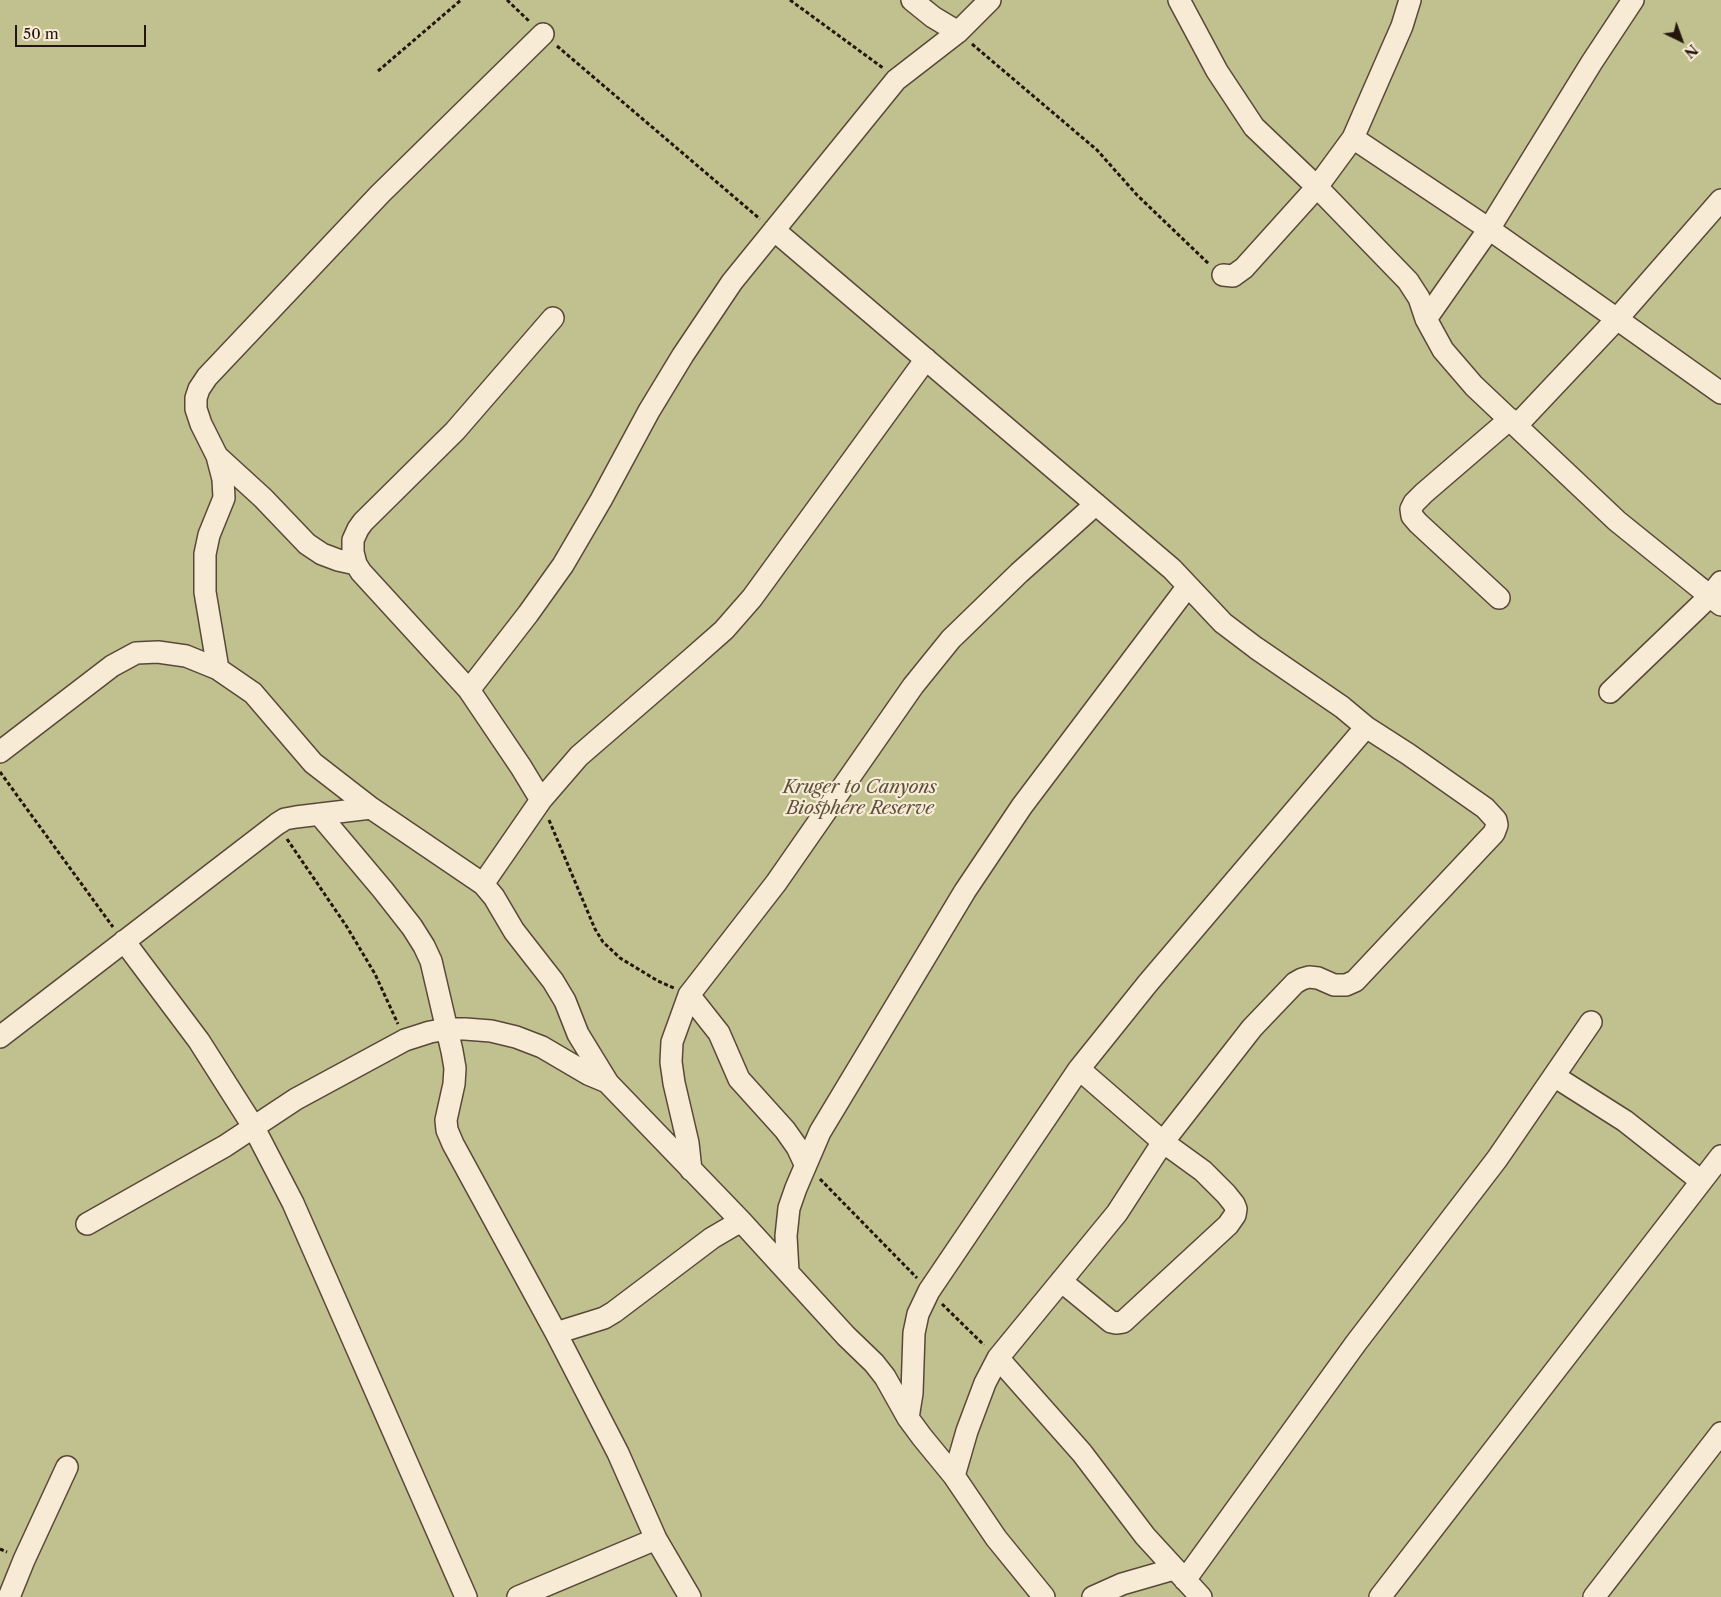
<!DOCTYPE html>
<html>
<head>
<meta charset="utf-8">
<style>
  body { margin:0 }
  #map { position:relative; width:1721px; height:1597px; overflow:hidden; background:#f4e0c0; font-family:"Libre Caslon Text",serif }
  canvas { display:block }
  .north { position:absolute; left:1656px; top:15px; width:50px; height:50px; -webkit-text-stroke:4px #f8ebd6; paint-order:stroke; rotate:138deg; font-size:14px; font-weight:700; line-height:20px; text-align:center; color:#25150c }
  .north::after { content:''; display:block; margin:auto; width:18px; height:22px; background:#25150c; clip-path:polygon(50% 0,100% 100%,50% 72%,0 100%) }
  .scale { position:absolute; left:15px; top:25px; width:131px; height:22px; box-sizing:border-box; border:2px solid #25150c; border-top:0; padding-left:6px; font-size:15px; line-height:18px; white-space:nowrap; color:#25150c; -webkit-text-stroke:4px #f8ebd6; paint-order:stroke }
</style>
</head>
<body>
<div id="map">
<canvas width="1721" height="1597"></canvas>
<div class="north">N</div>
<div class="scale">50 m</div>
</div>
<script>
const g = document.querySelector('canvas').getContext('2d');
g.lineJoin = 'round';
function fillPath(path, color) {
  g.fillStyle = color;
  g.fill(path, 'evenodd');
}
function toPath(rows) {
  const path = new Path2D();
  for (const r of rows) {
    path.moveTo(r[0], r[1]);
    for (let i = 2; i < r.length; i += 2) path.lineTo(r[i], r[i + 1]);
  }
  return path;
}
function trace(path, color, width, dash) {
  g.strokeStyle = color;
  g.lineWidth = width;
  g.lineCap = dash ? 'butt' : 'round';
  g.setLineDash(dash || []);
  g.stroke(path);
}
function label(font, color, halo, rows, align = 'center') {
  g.font = font + ' "Libre Caslon Text",serif';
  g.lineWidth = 4.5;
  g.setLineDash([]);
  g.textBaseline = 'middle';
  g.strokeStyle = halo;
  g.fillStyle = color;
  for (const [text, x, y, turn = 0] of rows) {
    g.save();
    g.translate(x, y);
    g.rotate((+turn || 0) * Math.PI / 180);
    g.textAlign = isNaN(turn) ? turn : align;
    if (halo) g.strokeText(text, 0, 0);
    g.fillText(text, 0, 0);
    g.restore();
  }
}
const green = toPath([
  [0,0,1721,0,1721,1597,0,1597]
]);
const path = toPath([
  [507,0,530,22],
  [790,0,883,68],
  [972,44,1097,150,1137,195,1209,264],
  [557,46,760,219],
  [378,71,461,0],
  [0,772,113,927],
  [549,820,595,929,603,942,620,958,658,981,674,988],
  [287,839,347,927,375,974,398,1024],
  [820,1179,917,1278],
  [942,1304,984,1345],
  [0,1549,7,1552]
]);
const street = toPath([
  [912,0,933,17,958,32],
  [1179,0,1217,71,1254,127,1317,187,1408,281,1419,298,1426,319,1443,350,1474,386,1617,521,1721,605],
  [1353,138,1489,229,1617,319,1721,200],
  [774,230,1172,569,1223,623,1256,648,1342,707,1366,727,1408,754,1485,808,1496,820,1497,825,1494,833,1355,981,1346,985,1334,985,1318,978,1309,977,1302,979,1295,983,1252,1028,1163,1142,1117,1213,998,1358,985,1383,967,1431,954,1476],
  [1223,275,1233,276,1244,268,1317,187,1353,138,1402,26,1410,0],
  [1426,319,1489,229,1592,62,1633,0],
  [1517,425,1617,319,1721,393],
  [217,456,263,498,307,544,322,554,338,560,356,564],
  [1499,598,1418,523,1412,516,1411,509,1414,503,1424,493,1510,419],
  [218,669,205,592,205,554,209,535,224,498,223,479,217,456,201,424,196,409,196,398,199,389,207,377,380,194,543,34],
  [469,690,528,614,563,565,601,500,649,411,683,355,732,282,896,80,958,32,990,0],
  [1610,692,1710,596,1721,582],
  [0,752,112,666,136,653,158,652,186,656,218,669,253,693,313,763,371,808,483,884,494,897,514,931,553,981,565,1001,578,1034,608,1083,741,1221,846,1336,874,1363,885,1377,908,1418,922,1437,954,1476,996,1538,1044,1597],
  [541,800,521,767,469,690,361,572,356,564,353,552,353,540,358,529,363,522,455,431,553,318],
  [319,814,383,890,412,927,424,946,431,961,452,1051,455,1068,454,1084,446,1120,447,1130,453,1144,556,1333,618,1453,656,1539,690,1597],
  [483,884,541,800,579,756,690,660,724,630,752,598,926,359],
  [124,941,199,1041,253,1126,293,1203,466,1597],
  [689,995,719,1033,739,1079,785,1130,797,1147,805,1164],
  [0,1037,277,824,285,819,296,817,371,808],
  [1554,1076,1625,1121,1701,1181],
  [691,1170,688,1143,674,1083,671,1062,672,1042,689,995,776,883,913,686,951,639,1019,573,1096,504],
  [87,1224,225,1146,296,1099,405,1040,430,1032,447,1029,465,1029,491,1031,516,1037,542,1047,588,1074,607,1082],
  [788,1272,786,1236,789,1208,796,1188,820,1132,965,891,1022,806,1188,586],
  [1061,1281,1111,1322,1116,1323,1123,1322,1228,1225,1235,1215,1236,1209,1234,1204,1226,1194,1203,1171,1163,1142,1079,1069],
  [556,1333,604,1318,614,1312,712,1238,741,1221],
  [998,1358,1082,1453,1145,1536,1201,1597],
  [908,1418,912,1393,914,1333,918,1314,929,1291,1079,1069,1148,983,1366,727],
  [1185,1580,1356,1343,1497,1159,1591,1022],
  [9,1597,24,1560,67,1467],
  [518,1597,656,1539],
  [1093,1597,1122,1584,1174,1569],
  [1380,1597,1721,1156],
  [1594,1597,1721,1433]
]);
const parkNames = [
  ["Kruger to Canyons",860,788],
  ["Biosphere Reserve",860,809]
];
fillPath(green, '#c0c18e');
trace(street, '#594839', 24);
trace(path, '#25150c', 3, [4, 2.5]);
trace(street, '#f8ebd6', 21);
label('italic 18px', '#5b513a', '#f8ebd6', parkNames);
</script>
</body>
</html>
